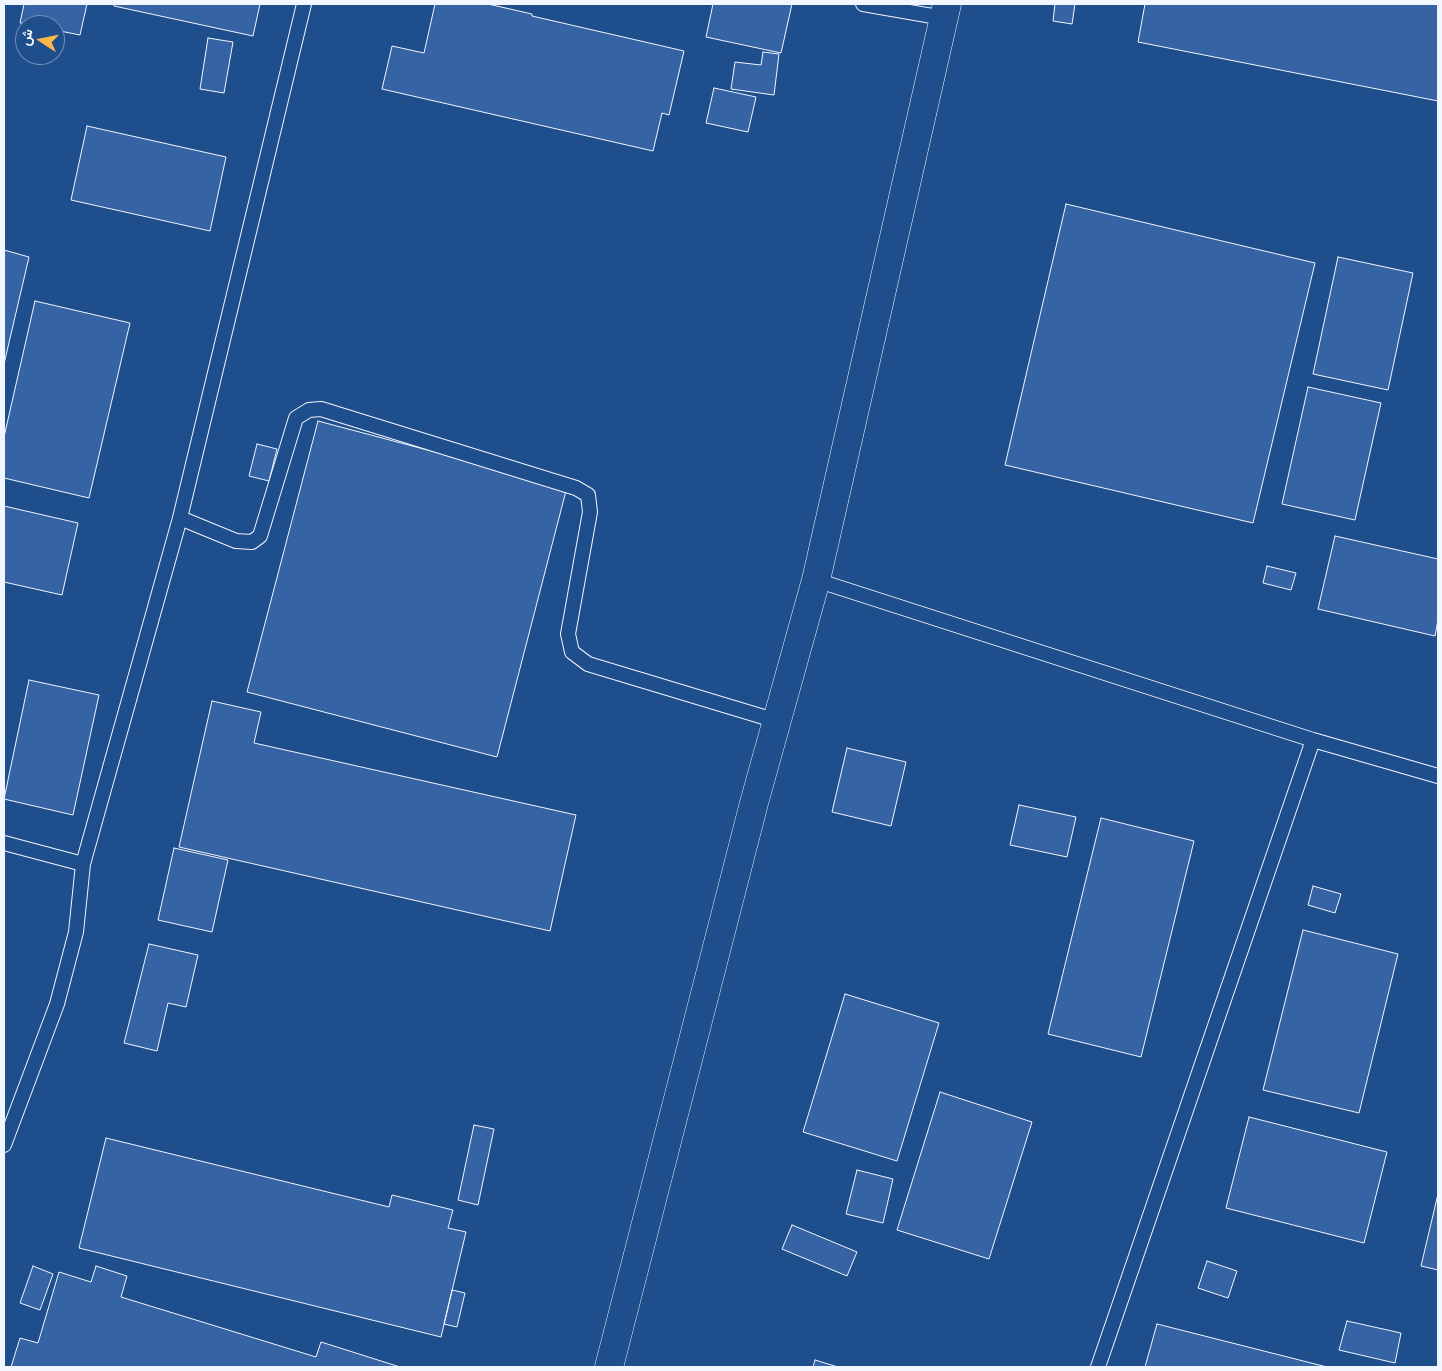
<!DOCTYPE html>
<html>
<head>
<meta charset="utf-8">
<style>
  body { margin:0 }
  #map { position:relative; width:1442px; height:1371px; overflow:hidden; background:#1f4e8c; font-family:"Roboto Condensed",Vazirmatn,sans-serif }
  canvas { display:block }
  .frame { position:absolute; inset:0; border:5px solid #f2f6ff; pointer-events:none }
  .north { position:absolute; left:15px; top:15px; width:50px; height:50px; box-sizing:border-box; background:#1f4e8c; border:1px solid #7391ba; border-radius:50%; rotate:281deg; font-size:14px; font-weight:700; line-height:20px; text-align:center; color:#f2f6ff }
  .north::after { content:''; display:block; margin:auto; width:18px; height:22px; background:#ffb74d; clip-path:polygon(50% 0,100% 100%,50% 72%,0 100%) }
</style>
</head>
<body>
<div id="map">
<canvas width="1442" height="1371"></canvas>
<div class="frame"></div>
<div class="north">ش</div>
</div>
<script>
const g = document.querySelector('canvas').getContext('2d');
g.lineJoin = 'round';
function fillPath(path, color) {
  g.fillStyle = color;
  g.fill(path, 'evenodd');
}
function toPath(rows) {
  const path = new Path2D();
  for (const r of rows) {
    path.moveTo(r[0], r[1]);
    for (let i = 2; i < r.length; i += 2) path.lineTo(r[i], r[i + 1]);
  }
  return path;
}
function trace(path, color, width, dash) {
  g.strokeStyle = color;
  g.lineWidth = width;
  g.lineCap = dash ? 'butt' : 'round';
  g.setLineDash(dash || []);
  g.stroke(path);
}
const building = toPath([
  [24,4,87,4,80,35,55,30,55,25,20,23,24,4],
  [114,4,260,4,253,36,114,6,114,4],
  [435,4,488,4,532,14,532,16,684,51,669,115,662,113,653,151,382,89,392,46,424,53,435,4],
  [713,4,792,4,781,53,706,37,713,4],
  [1055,4,1075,4,1072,24,1053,21,1055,4],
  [1145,4,1438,4,1438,101,1138,42,1145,4],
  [208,38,233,42,224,93,200,89,208,38],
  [763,52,779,54,774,95,731,89,735,62,761,65,763,52],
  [714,88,756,97,748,132,706,123,714,88],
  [87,126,226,157,210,231,71,200,87,126],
  [1066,204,1315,263,1253,523,1005,465,1066,204],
  [4,250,29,257,4,364,4,250],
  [1338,257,1413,273,1388,390,1313,374,1338,257],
  [35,301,130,323,89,498,4,478,4,437,35,301],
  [1308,387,1381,403,1355,520,1282,504,1308,387],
  [318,421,567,487,497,757,247,692,318,421],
  [257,444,277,449,269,481,249,476,257,444],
  [4,506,78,523,62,595,4,582,4,506],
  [1335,536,1438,559,1438,620,1435,636,1318,609,1335,536],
  [1267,566,1296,573,1291,590,1263,583,1267,566],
  [29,680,99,695,73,815,4,799,29,680],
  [212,701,261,712,254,743,576,815,550,931,179,847,212,701],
  [847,748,906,762,891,826,832,812,847,748],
  [1019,805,1076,817,1067,857,1010,845,1019,805],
  [1101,818,1194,841,1141,1057,1048,1034,1101,818],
  [174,848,228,860,212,932,158,920,174,848],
  [1313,886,1341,894,1335,913,1308,905,1313,886],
  [1303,930,1398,954,1359,1113,1263,1090,1303,930],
  [149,944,198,955,186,1007,168,1003,157,1051,124,1043,149,944],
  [845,994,939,1023,897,1161,803,1132,845,994],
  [940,1092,1032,1122,989,1259,897,1230,940,1092],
  [1249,1117,1387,1152,1364,1243,1226,1208,1249,1117],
  [474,1125,494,1129,478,1205,458,1200,474,1125],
  [106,1138,389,1207,392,1195,453,1210,448,1228,466,1232,441,1337,79,1248,106,1138],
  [857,1170,893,1179,883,1223,846,1214,857,1170],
  [1438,1194,1438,1270,1421,1266,1438,1194],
  [792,1225,857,1252,847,1276,782,1249,792,1225],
  [1207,1261,1237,1271,1228,1298,1198,1288,1207,1261],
  [33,1266,53,1274,40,1310,20,1303,33,1266],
  [96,1266,127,1276,121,1297,316,1357,321,1342,400,1367,11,1367,20,1338,38,1343,59,1272,91,1282,96,1266],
  [452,1290,465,1293,457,1327,444,1324,452,1290],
  [1347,1321,1401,1333,1395,1363,1339,1350,1347,1321],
  [1157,1324,1327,1367,1145,1367,1157,1324],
  [815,1360,838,1367,813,1367,815,1360]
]);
const lane = toPath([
  [863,4,944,18],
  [180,518,236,541,252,542,260,536,296,418,309,410,321,409,576,488,588,495,590,512,568,634,572,652,588,664,777,721],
  [816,580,1313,740,1438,776],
  [4,843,83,864],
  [4,1145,57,1004,76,932,83,864,180,518,304,4],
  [1098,1367,1313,740]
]);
const street = toPath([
  [609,1367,754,803,816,580,947,4]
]);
fillPath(building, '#3563a3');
trace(building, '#f2f6ff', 1);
trace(lane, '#f2f6ff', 16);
trace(street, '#f2f6ff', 29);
trace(lane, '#1f4e8c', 14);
trace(street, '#1f4e8c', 28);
</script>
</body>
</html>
